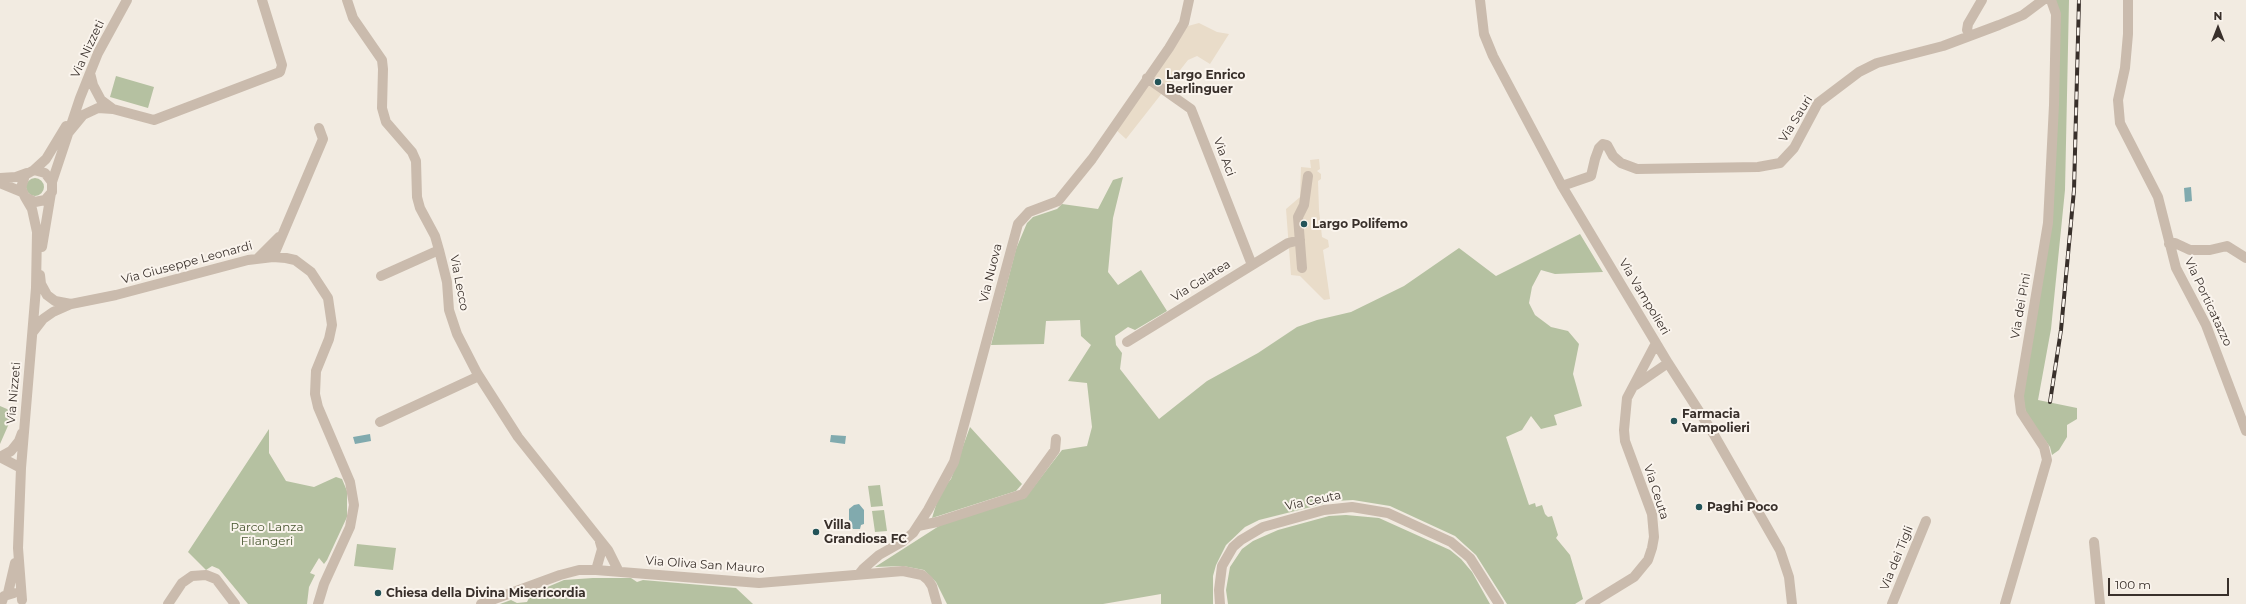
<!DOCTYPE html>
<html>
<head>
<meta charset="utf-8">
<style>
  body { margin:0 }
  #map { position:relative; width:2246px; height:604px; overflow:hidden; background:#f2ebe1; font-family:Montserrat,sans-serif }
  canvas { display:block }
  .north { position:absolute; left:2198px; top:8px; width:40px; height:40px; -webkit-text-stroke:3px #faf4ed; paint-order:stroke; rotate:0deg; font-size:11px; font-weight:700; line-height:16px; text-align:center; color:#39302b }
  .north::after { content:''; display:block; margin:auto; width:14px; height:18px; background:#39302b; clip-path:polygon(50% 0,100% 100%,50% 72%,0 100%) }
  .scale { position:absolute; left:2108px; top:578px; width:121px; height:18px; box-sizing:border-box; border:2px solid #39302b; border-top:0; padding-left:5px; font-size:12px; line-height:14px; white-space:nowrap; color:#39302b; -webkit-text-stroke:3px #faf4ed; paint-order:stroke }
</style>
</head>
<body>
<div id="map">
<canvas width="2246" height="604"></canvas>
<div class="north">N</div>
<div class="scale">100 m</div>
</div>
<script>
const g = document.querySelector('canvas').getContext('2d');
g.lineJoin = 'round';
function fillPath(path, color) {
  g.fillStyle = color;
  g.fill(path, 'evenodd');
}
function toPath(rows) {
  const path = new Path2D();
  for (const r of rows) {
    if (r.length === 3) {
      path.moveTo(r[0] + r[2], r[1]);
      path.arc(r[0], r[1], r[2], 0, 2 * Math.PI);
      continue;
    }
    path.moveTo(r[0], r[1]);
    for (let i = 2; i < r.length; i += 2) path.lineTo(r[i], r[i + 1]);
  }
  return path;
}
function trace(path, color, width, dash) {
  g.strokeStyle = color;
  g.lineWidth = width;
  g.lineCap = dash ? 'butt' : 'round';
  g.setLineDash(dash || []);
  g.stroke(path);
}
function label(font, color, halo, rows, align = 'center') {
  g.font = font + ' Montserrat,sans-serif';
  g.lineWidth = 4;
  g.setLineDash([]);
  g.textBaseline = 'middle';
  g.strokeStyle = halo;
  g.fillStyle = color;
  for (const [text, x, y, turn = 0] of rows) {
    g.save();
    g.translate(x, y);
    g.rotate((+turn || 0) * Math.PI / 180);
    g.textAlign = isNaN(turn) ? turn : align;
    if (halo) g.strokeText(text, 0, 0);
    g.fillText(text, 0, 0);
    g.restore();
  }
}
const green = toPath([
  [2055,0,2069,0,2065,190,2051,329,2038,400,2077,408,2077,419,2067,425,2067,437,2059,450,2052,455,2050,447,2026,414,2023,396,2049,242],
  [116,76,154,87,148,108,110,97],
  [1123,177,1113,218,1108,272,1118,285,1141,270,1167,311,1135,330,1128,327,1115,336,1116,345,1122,353,1120,369,1159,419,1207,381,1258,353,1297,327,1317,320,1351,312,1404,286,1459,248,1496,276,1580,234,1603,272,1555,274,1541,270,1532,287,1529,303,1535,315,1551,327,1568,331,1579,344,1573,374,1582,406,1554,415,1557,425,1541,429,1531,416,1522,430,1506,437,1529,505,1535,503,1536,507,1542,505,1545,514,1548,517,1552,516,1558,535,1556,538,1570,555,1583,599,1575,604,1507,604,1476,555,1455,536,1390,506,1353,500,1335,501,1259,520,1245,527,1226,545,1216,565,1213,576,1213,604,1161,604,1161,594,1103,604,947,604,936,582,924,570,903,566,875,567,939,526,953,519,1025,498,1062,450,1087,446,1092,427,1087,383,1068,381,1091,345,1081,336,1080,320,1046,321,1044,344,991,345,1016,249,1027,223,1033,217,1057,209,1062,204,1098,209,1113,180],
  [35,187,9],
  [0,406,14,412,0,444],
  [970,427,1022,484,1016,491,932,518,940,492,951,479],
  [269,429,269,453,286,481,314,487,336,477,342,479,347,491,347,517,327,560,324,564,319,558,310,573,315,575,309,587,307,604,248,604,219,569,212,566,206,570,188,552],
  [880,485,883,506,871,507,868,486],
  [884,510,887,531,875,532,872,511],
  [1346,515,1379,518,1450,550,1461,559,1472,572,1490,604,1228,604,1226,590,1230,567,1242,549,1253,541,1278,530,1329,516],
  [357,544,396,548,393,570,354,566],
  [593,578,631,578,637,582,643,580,736,588,753,604,500,604,511,600,517,603,527,602,531,594,564,580]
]);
const plaza = toPath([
  [1199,23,1217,32,1229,34,1210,64,1197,56,1188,60,1126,139,1113,127,1188,26],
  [1319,159,1320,169,1317,171,1321,174,1321,179,1318,181,1319,210,1322,237,1328,240,1329,247,1323,250,1330,299,1324,300,1300,276,1291,275,1286,209,1300,197,1301,167,1311,168,1310,160]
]);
const water = toPath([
  [2191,187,2192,201,2185,202,2184,188],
  [370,434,371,441,355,444,353,437],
  [831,435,846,436,845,444,830,442],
  [859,504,864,510,864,524,861,525,860,529,853,529,849,524,849,509,854,505]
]);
const minor = toPath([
  [347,0,353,18,382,60,383,69,382,108,386,122,412,152,416,161,417,197,420,208,435,236,439,250,447,282,449,310,457,334,477,373,518,437,608,550,618,570],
  [1480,0,1484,34,1493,56,1562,186,1668,363,1713,433,1780,550,1789,577,1792,604],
  [2128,0,2128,34,2125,68,2118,100,2120,123,2158,197,2176,268,2206,325,2246,431],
  [1970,35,1967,30,1968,24,1982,0],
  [90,73,93,85,101,100,113,109],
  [1147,78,1191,109,1252,265],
  [69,132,83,115,98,108,113,109,154,120,280,72,282,65,262,0],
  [34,170,46,159,66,126],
  [0,178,16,177,27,173],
  [52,182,45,173,34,170,25,175,21,188,25,197,35,202,45,200,52,192,52,182,80,98,98,53,127,0],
  [0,183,22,192],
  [1562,186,1591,176,1595,159,1599,148,1603,144,1607,145,1613,156,1621,163,1637,169,1758,167,1780,163,1794,148,1818,103,1859,72,1877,63,1943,46,1999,25,2023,15,2043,0],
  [2169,244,2175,243,2190,250,2210,250,2227,246,2246,258],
  [42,247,51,193],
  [273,257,323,139,319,128],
  [258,258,279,237],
  [1302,268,1298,217,1304,205,1308,176],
  [40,275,41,284,47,295,55,301,71,304],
  [381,276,439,250],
  [33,332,43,319,53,312,71,304,116,295,248,260,273,257,286,258,295,260,311,272,328,298,332,325,329,339,316,371,315,394,318,407,350,482,354,505,350,527,324,584,318,604],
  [1127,342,1288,243,1300,240],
  [1636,385,1668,363],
  [380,422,479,376],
  [0,457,11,451,19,441,22,433],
  [0,457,21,468],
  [918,526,937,522,1023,494,1055,450,1056,439],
  [2094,542,2100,604],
  [596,570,602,549,600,542],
  [859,574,863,569,879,555,902,542,913,533,928,510,954,462,1018,224,1029,212,1058,201,1092,159,1169,48,1184,23,1189,0],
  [8,593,15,563],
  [22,600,18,548,21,468,36,288,37,232,32,209,25,197],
  [1,604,4,596,14,593],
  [168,604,182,583,192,576,206,575,216,579,235,604],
  [481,604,560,575,579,570,596,570,759,583,903,571,922,575,928,580,932,586,937,604],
  [1220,604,1219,590,1222,566,1233,547,1241,540,1263,527,1324,510,1352,507,1388,513,1451,542,1470,558,1499,604],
  [1590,604,1634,577,1648,560,1652,548,1654,537,1652,514,1625,441,1624,430,1627,398,1656,343],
  [1892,604,1926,521],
  [2005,604,2047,460,2044,447,2021,412,2019,396,2048,223,2054,105,2056,14,2051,0]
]);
const rail = toPath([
  [2050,402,2061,330,2074,190,2079,0]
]);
const markers = [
  [1158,82,4,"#235358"],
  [1304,224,4,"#235358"],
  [1674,421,4,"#235358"],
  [1699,507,4,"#235358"],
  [816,532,4,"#235358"],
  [378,593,4,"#235358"]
];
const streetNames = [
  ["Via Nizzeti",88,49,-65],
  ["Via Sauri",1796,119,-58],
  ["Via Aci",1224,157,69],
  ["Via Giuseppe Leonardi",187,263,-15],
  ["Via Nuova",991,273,-76],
  ["Via Galatea",1201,281,-32],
  ["Via Lecco",459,283,79],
  ["Via Vampolieri",1644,297,59],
  ["Via Porticatazzo",2208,302,65],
  ["Via dei Pini",2021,306,-80],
  ["Via Nizzeti",14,393,-85],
  ["Via Ceuta",1656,492,72],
  ["Via Ceuta",1313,501,-12],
  ["Via dei Tigli",1897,558,-68],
  ["Via Oliva San Mauro",705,565,4]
];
const poiNames = [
  ["Largo Enrico",1166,75],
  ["Berlinguer",1166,89],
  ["Largo Polifemo",1312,224],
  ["Farmacia",1682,414],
  ["Vampolieri",1682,428],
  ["Paghi Poco",1707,507],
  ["Villa",824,525],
  ["Grandiosa FC",824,539],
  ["Chiesa della Divina Misericordia",386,593]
];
const parkNames = [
  ["Parco Lanza",267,527],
  ["Filangeri",267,541]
];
fillPath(green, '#b5c1a1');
fillPath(plaza, '#e9dcc9');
fillPath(water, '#81aaae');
trace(minor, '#cabbad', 10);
trace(rail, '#39302b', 4);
trace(rail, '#faf4ed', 2.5, [8]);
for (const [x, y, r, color] of markers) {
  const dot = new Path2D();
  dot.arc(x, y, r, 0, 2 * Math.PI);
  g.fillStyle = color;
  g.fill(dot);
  trace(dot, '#faf4ed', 1.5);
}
label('12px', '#39302b', '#faf4ed', streetNames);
label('bold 12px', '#39302b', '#faf4ed', poiNames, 'left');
label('12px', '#475630', '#faf4ed', parkNames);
</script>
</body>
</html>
